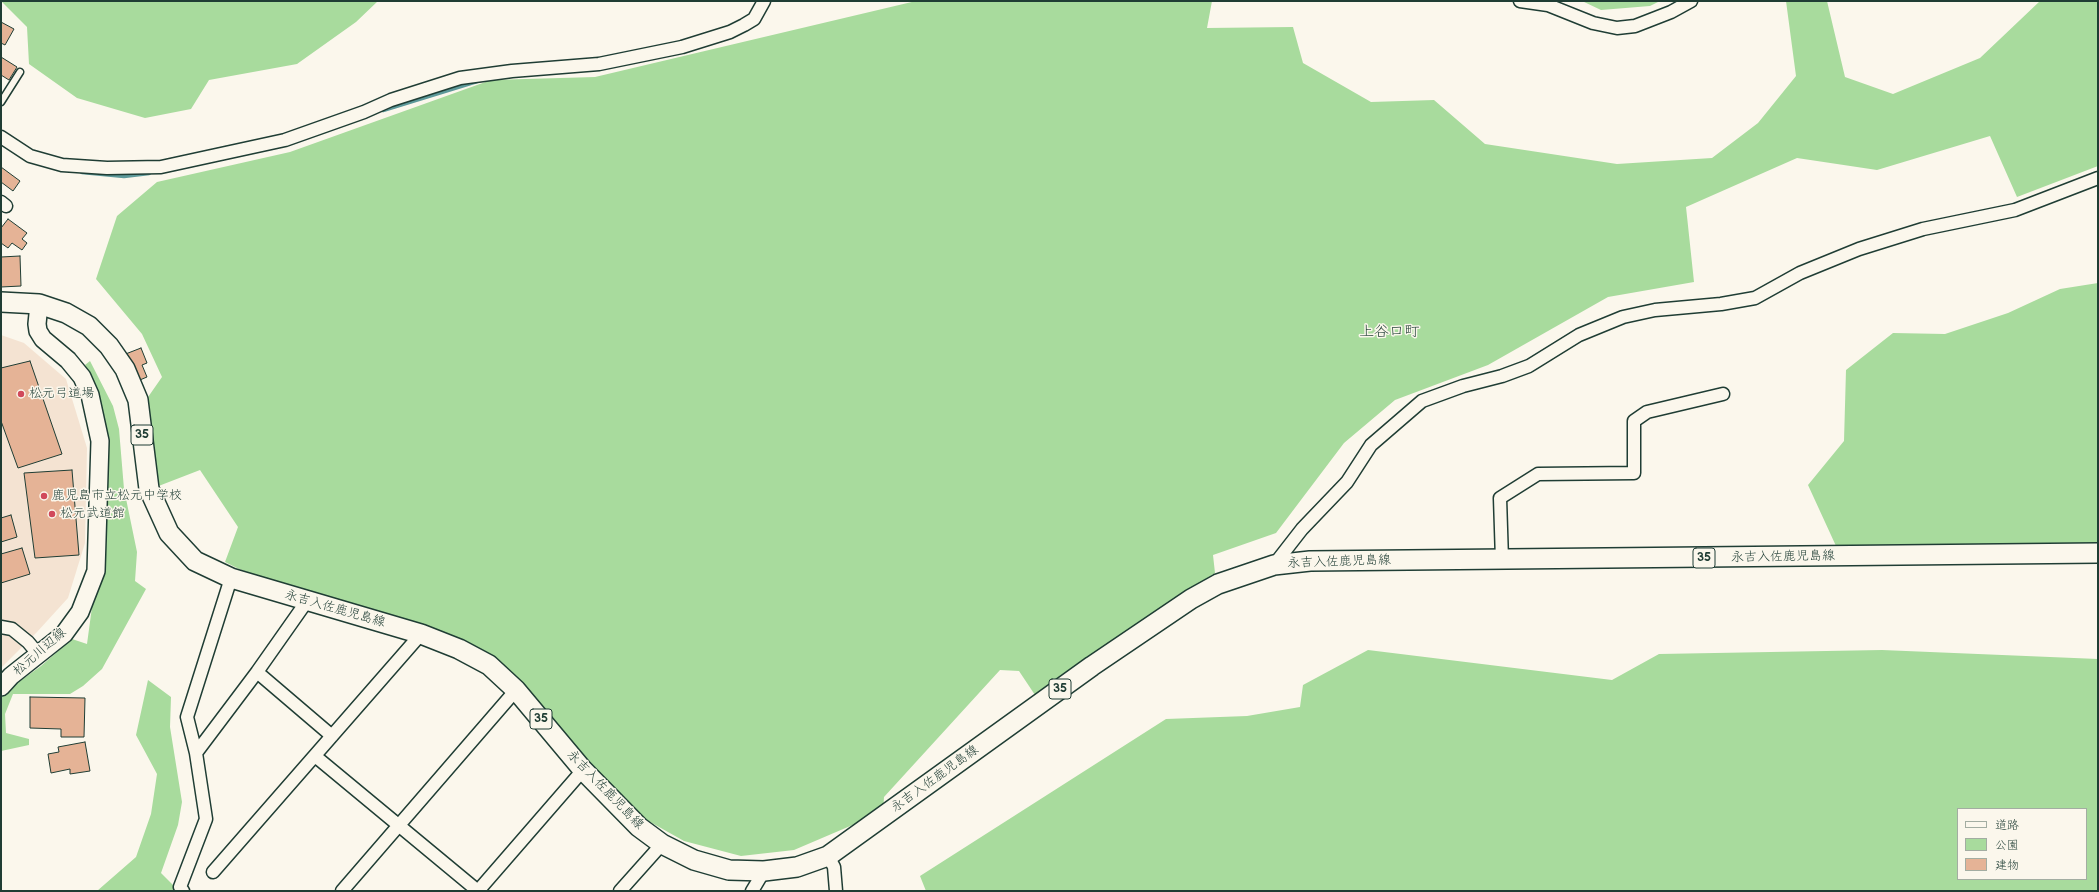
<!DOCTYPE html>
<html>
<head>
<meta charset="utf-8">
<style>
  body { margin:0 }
  #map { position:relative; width:2099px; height:892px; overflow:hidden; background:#fbf7ec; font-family:"Balsamiq Sans","Klee One",sans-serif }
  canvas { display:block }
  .frame { position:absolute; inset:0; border:2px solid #1f3d34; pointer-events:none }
  .legend { position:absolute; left:1957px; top:808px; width:130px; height:72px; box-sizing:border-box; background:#fbf7ec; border:1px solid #a3ada2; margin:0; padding:5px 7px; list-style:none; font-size:12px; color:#1f3d34 }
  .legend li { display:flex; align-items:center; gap:8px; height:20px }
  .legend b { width:20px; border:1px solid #a3ada2 }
</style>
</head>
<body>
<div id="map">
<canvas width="2099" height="892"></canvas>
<div class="frame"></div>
<ul class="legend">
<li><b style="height:5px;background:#fbf7ec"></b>道路</li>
<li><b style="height:11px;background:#a8db9d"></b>公園</li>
<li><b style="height:11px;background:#e5b396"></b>建物</li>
</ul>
</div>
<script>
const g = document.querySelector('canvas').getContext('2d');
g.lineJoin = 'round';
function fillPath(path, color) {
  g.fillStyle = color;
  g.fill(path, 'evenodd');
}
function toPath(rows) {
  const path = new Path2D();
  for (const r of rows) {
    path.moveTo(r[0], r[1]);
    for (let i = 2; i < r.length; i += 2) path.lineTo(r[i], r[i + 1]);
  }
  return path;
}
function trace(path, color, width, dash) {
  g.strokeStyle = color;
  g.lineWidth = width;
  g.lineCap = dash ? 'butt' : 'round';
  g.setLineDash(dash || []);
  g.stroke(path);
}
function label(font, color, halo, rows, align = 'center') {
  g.font = font + ' "Balsamiq Sans","Klee One",sans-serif';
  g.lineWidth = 3;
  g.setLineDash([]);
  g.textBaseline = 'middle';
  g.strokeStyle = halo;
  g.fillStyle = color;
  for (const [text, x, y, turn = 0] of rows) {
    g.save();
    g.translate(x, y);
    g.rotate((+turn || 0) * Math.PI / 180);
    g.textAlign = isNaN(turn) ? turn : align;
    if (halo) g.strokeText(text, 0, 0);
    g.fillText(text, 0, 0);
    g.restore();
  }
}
const built = toPath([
  [1,335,24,343,66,379,87,448,85,543,68,598,37,632,1,668]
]);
const green = toPath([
  [1,1,378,1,356,22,297,64,209,80,191,109,145,118,77,98,29,64,27,27],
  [916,1,1212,1,1207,28,1293,27,1303,63,1371,102,1434,100,1485,144,1617,164,1712,158,1758,123,1796,76,1786,1,1827,1,1845,77,1893,94,1980,58,2040,1,2098,1,2098,166,2017,197,1990,136,1877,170,1797,158,1686,207,1694,282,1608,297,1488,365,1395,400,1344,443,1276,533,1213,555,1215,573,1035,695,1019,671,1000,670,884,797,883,812,794,850,741,856,684,841,643,818,586,760,498,660,448,635,341,605,239,569,225,562,238,527,200,470,156,487,139,410,162,377,142,334,96,279,117,216,157,182,290,152,491,80,595,77],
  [1582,1,1660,1,1650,6,1601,10],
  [2098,283,2098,546,1836,546,1808,485,1844,441,1846,370,1893,333,1945,334,2008,313,2060,289],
  [90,361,113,406,119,429,124,489,137,552,135,581,146,589,102,669,83,686,70,694,13,694,5,714,6,733,29,739,29,745,1,751,1,699,6,691,41,666,72,639,87,644,92,607,105,572,105,518,109,464,105,430,98,399,85,365],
  [1368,650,1612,680,1659,654,1882,650,2098,659,2098,891,926,891,920,876,1166,719,1247,716,1300,707,1303,685],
  [1958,809,2086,809,2086,879,1958,879],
  [148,680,171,697,170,727,182,802,178,825,161,873,179,891,97,891,136,857,151,814,157,774,136,735]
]);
const stream = toPath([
  [383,110,477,81],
  [82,172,124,176,149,173]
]);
const building = toPath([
  [1,22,14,29,5,45,1,43,1,22],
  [1,57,17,67,9,80,1,75,1,57],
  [1,167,20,181,13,191,1,182,1,167],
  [8,219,27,233,22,239,27,243,22,250,12,243,8,248,1,243,1,228,8,219],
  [20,256,21,286,1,287,1,257,20,256],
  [141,348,147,363,142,365,147,377,135,382,123,355,141,348],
  [30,361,62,454,18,468,1,421,1,368,30,361],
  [72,470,79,555,35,558,24,473,72,470],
  [11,515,17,537,1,542,1,518,11,515],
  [22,548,30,574,1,583,1,554,22,548],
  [30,697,85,698,84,737,61,737,61,729,30,728,30,697],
  [85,742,90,771,70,774,70,769,51,773,48,754,59,752,58,747,85,742]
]);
const service = toPath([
  [1,102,20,72]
]);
const minor = toPath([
  [1520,1,1548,5,1593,23,1617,28,1635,26,1671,12,1691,1],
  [1,137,30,156,62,165,107,168,161,167,285,140,364,112,391,100,460,78,512,71,599,64,682,47,730,32,744,25,754,19,764,1],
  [1,202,6,206],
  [1502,560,1500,498,1538,474,1634,473,1634,421,1647,412,1723,394],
  [1274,565,1302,529,1347,482,1371,445,1422,401,1463,386,1502,376,1529,366,1579,335,1623,317,1655,310,1721,304,1755,298,1800,273,1859,249,1923,229,2015,210,2098,178],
  [1,627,12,629,28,642,39,655],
  [257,672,332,736],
  [196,753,257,672,307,601],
  [315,756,478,891],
  [828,856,834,867,836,891],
  [213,872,421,634],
  [183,891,180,887,206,819,196,753,187,717,231,578],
  [342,891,516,690],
  [478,891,583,770],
  [620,891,662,844],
  [752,891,764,871]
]);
const secondary = toPath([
  [1,687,11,676,64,634,80,612,96,571,100,441,90,395,82,377,68,360,43,339,38,331,37,324,39,304]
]);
const primary = toPath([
  [1,302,39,304,66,313,89,326,109,346,125,369,138,400,149,489,169,533,195,561,231,578,421,634,459,649,489,665,516,690,583,770,639,827,662,844,694,860,729,870,764,871,797,867,828,856,1092,666,1191,599,1218,584,1274,565,1310,561,2098,553]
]);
const markers = [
  [21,394,4,"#d1495b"],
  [44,496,4,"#d1495b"],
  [52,514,4,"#d1495b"]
];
const shields = [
  [142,435,22],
  [1704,558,22],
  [1060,689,22],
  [541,719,22]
];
const shieldNames = [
  ["35",142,435],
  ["35",1704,558],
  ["35",1060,689],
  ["35",541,719]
];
const poiNames = [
  ["松元弓道場",29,394],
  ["鹿児島市立松元中学校",52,496],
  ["松元武道館",60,514]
];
const streetNames = [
  ["永吉入佐鹿児島線",1783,557,-1],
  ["永吉入佐鹿児島線",1339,562,-2],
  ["永吉入佐鹿児島線",335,609,16],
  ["松元川辺線",40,652,-41],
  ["永吉入佐鹿児島線",935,779,-36],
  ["永吉入佐鹿児島線",605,790,46]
];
const quarterNames = [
  ["上谷口町",1389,332]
];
fillPath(built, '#f4e3d2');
fillPath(green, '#a8db9d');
trace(stream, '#5d999a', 4.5);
fillPath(building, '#e5b396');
trace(building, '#1f3d34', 1);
trace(service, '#1f3d34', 9);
trace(minor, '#1f3d34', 15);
trace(secondary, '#1f3d34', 20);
trace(primary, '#1f3d34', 22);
trace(service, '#fbf7ec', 6);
trace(minor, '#fbf7ec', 12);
trace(secondary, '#fbf7ec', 17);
trace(primary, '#fbf7ec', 19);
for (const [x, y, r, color] of markers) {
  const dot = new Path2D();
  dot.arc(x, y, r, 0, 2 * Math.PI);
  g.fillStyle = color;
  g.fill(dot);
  trace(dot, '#fbf7ec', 1.5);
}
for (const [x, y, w] of shields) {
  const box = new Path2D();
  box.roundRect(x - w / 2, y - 10, w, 20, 3);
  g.fillStyle = '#fbf7ec';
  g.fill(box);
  trace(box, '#1f3d34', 1);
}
label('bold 12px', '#1f3d34', null, shieldNames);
label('13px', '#1f3d34', '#fbf7ec', poiNames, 'left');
label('13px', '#1f3d34', '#fbf7ec', streetNames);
label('15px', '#1f3d34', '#fbf7ec', quarterNames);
</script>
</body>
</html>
